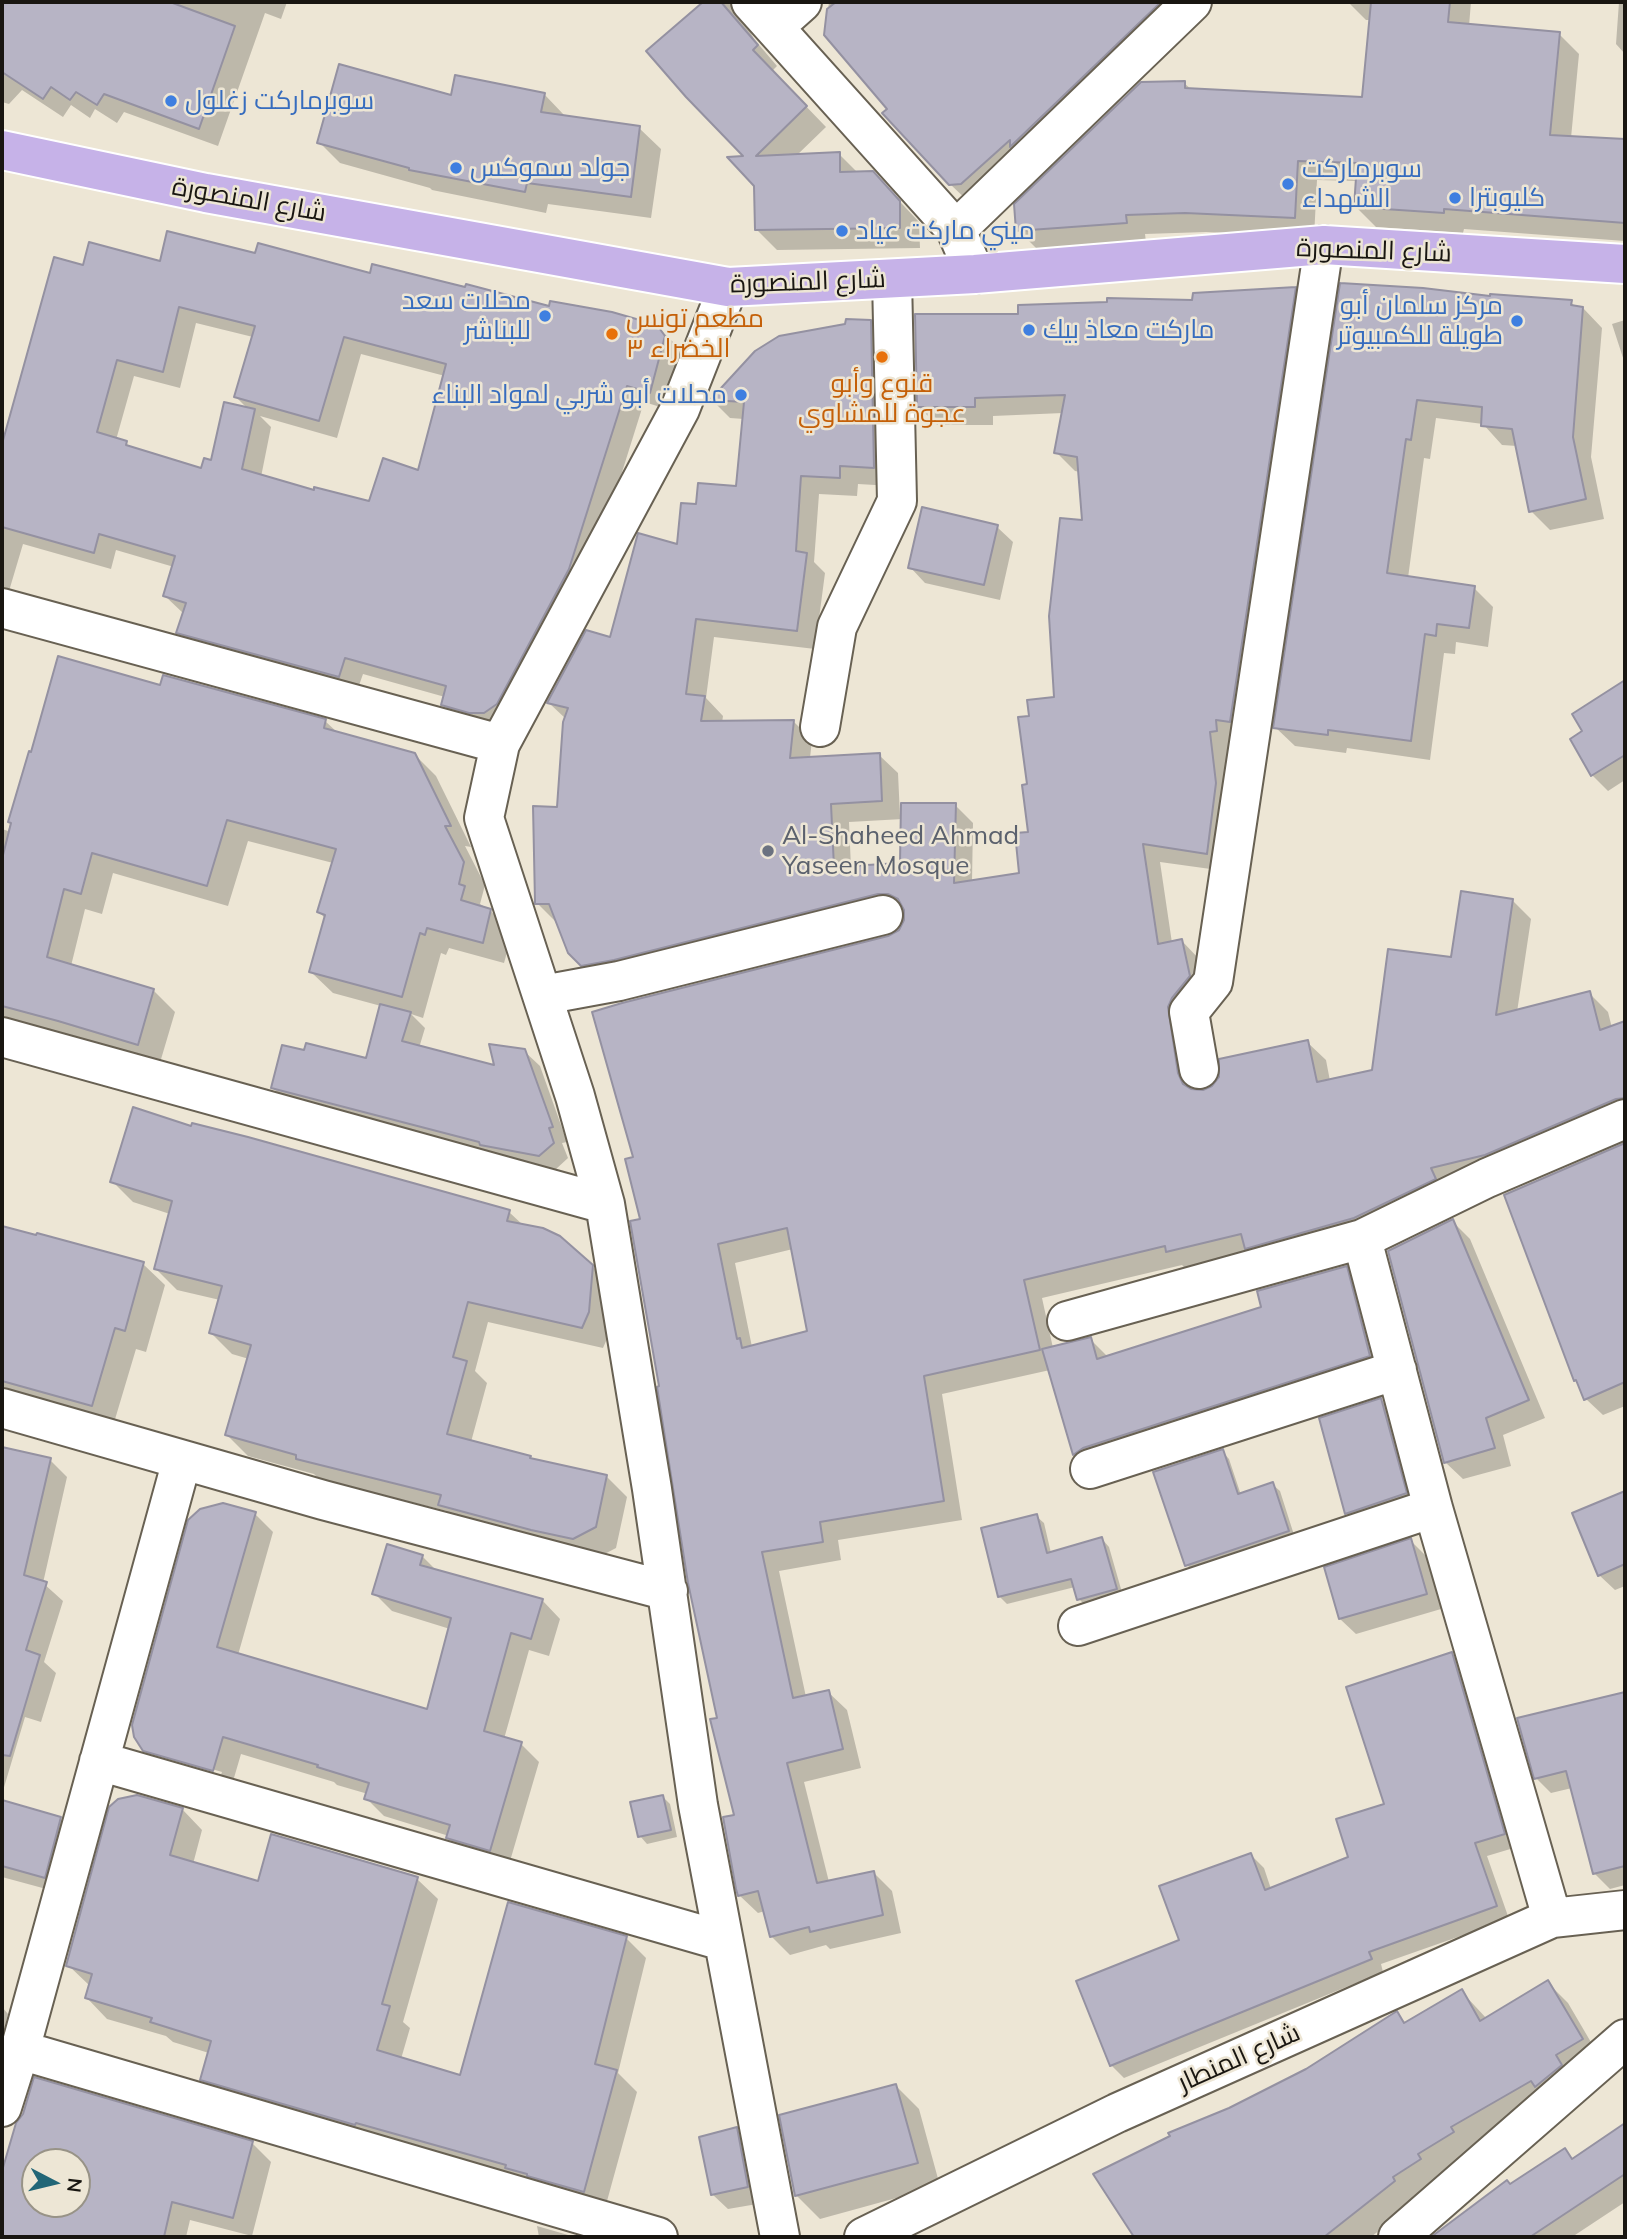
<!DOCTYPE html>
<html>
<head>
<meta charset="utf-8">
<style>
  body { margin:0 }
  #map { position:relative; width:1627px; height:2239px; overflow:hidden; background:#ede6d5; font-family:Mulish,sans-serif }
  canvas { display:block }
  .frame { position:absolute; inset:0; border:4px solid #191611; pointer-events:none }
  .north { position:absolute; left:21px; top:2148px; width:70px; height:70px; box-sizing:border-box; background:#ede6d5; border:2px solid #989387; border-radius:50%; rotate:97deg; font-size:19px; font-weight:700; line-height:28px; text-align:center; color:#191611 }
  .north::after { content:''; display:block; margin:auto; width:24px; height:32px; background:#267; clip-path:polygon(50% 0,100% 100%,50% 72%,0 100%) }
</style>
</head>
<body>
<div id="map">
<canvas width="1627" height="2239"></canvas>
<div class="frame"></div>
<div class="north">N</div>
</div>
<script>
const g = document.querySelector('canvas').getContext('2d');
g.lineJoin = 'round';
function fillPath(path, color) {
  g.fillStyle = color;
  g.fill(path, 'evenodd');
}
function toPath(rows) {
  const path = new Path2D();
  for (const r of rows) {
    path.moveTo(r[0], r[1]);
    for (let i = 2; i < r.length; i += 2) path.lineTo(r[i], r[i + 1]);
  }
  return path;
}
function trace(path, color, width, dash) {
  g.strokeStyle = color;
  g.lineWidth = width;
  g.lineCap = dash ? 'butt' : 'round';
  g.setLineDash(dash || []);
  g.stroke(path);
}
function label(font, color, halo, rows, align = 'center') {
  g.font = font + ' Mulish,Cairo,sans-serif';
  g.lineWidth = 5;
  g.setLineDash([]);
  g.textBaseline = 'middle';
  g.strokeStyle = halo;
  g.fillStyle = color;
  for (const [text, x, y, turn = 0] of rows) {
    g.save();
    g.translate(x, y);
    g.rotate((+turn || 0) * Math.PI / 180);
    g.textAlign = isNaN(turn) ? turn : align;
    if (halo) g.strokeText(text, 0, 0);
    g.fillText(text, 0, 0);
    g.restore();
  }
}
const shadow = toPath([
  [2,2,287,2,281,19,265,13,218,146,124,112,117,123,95,109,90,118,71,105,63,117,22,90,9,104,2,102],
  [705,2,763,2,749,29,754,39,777,66,772,71,826,127,796,156,839,154,858,173,872,172,919,222,920,248,777,250,757,230,756,185,747,158,649,52],
  [829,2,1202,2,971,204,950,184,825,34],
  [1348,2,1471,2,1469,26,1559,34,1579,54,1571,138,1625,141,1625,241,1464,229,1463,233,1376,227,1356,207,1358,181,1317,180,1314,237,1206,232,1145,234,1146,242,1038,250,1018,230,1184,83,1192,90,1363,98,1371,20,1366,20],
  [1619,2,1625,2,1625,54,1616,44],
  [544,94,565,116,639,128,661,149,651,218,548,204,546,213,432,190,430,188,340,163,319,142,452,97],
  [256,256,657,326,675,344,682,355,667,409,644,402,586,587,514,721,460,722,443,705,445,697,363,674,356,694,196,650,178,632,184,614,165,596,174,567,116,550,111,569,23,544,9,591,2,589,2,450,55,259,84,267,161,263],
  [196,323,253,337,236,397,248,409,213,463,202,470,132,449,126,443,116,440,134,376,180,388],
  [361,354,445,376,420,472,370,503,315,492,261,477,271,427,260,416,337,438],
  [1342,285,1491,298,1571,302,1576,308,1583,308,1602,328,1591,457,1604,519,1550,530,1531,511,1517,446,1502,445,1483,424,1436,418,1430,459,1424,458,1408,578,1474,588,1493,607,1488,647,1456,642,1455,654,1444,653,1430,760,1347,748,1346,753,1295,746,1275,727],
  [1295,289,1313,307,1235,749,1228,750,1234,802,1225,871,1160,862,1172,943,1182,941,1200,960,1185,1026,1195,1092,1204,1092,1307,1042,1326,1060,1330,1081,1374,1071,1453,959,1513,901,1531,919,1517,1012,1589,993,1608,1012,1612,1028,1625,1022,1625,1121,1453,1197,1186,1269,1182,1265,1042,1298,1053,1348,1090,1339,1108,1357,1263,1309,1346,1268,1365,1287,1388,1375,1094,1473,1075,1454,1050,1370,942,1394,962,1520,838,1540,841,1560,779,1571,806,1697,828,1692,847,1710,861,1768,804,1782,829,1882,873,1872,892,1891,901,1933,830,1949,826,1945,790,1955,771,1936,765,1911,758,1913,739,1895,736,1816,719,1719,642,1220,635,1159,889,938,900,931,906,921,906,912,897,912,588,971,569,952,558,922,556,922,537,903,558,809,566,719,549,703,611,639,679,546,698,506,737,488,744,419,730,418,712,400,756,353,870,322,889,341,892,486,858,484,857,496,819,494,814,562,825,573,815,649,714,637,706,698,723,716,722,723,794,722,812,740,810,758,879,755,898,773,900,816,955,805,973,823,972,882,1021,874,1030,833,1031,717,1056,698,1084,522,1080,472,1075,471,1056,452,1063,413,993,416,993,425,937,425,918,406,1020,316,1194,302],
  [903,819,902,865,851,868,849,822],
  [793,1249,809,1332,752,1347,735,1263],
  [1625,320,1625,364,1612,324],
  [997,527,1013,542,1000,600,925,583,910,567],
  [1625,682,1625,780,1608,791,1592,775,1572,739,1584,732,1574,714],
  [161,687,325,721,338,733,414,754,436,776,471,847,465,846,485,885,480,904,490,910,512,934,504,963,449,948,446,955,441,953,423,1018,411,1014,425,1028,419,1048,496,1067,524,1051,540,1066,567,1142,562,1143,568,1158,555,1170,288,1103,273,1088,305,1052,367,1060,381,1006,333,993,311,972,326,919,319,912,333,863,248,841,228,906,113,873,102,914,85,909,71,966,153,990,175,1012,159,1066,2,1021,2,829,8,831,30,753],
  [192,1128,509,1212,524,1226,592,1266,613,1288,609,1334,603,1348,488,1322,475,1371,487,1383,471,1442,532,1460,606,1476,627,1497,616,1548,595,1559,461,1525,447,1511,319,1479,314,1474,248,1456,227,1435,249,1359,232,1354,211,1333,220,1300,177,1290,156,1269,170,1214,133,1202,112,1181],
  [1625,1145,1625,1406,1603,1415,1586,1399,1580,1385,1576,1380,1506,1195],
  [1452,1221,1470,1239,1545,1418,1503,1435,1511,1466,1463,1479,1445,1462],
  [2,1228,143,1264,165,1285,146,1352,136,1349,113,1426,2,1398],
  [1381,1400,1404,1423,1429,1517,1369,1537,1346,1513],
  [2,1449,50,1460,67,1477,43,1583,63,1601,44,1662,56,1673,41,1722,25,1717,2,1794],
  [1222,1451,1229,1459,1241,1495,1272,1484,1280,1491,1295,1538,1194,1572,1187,1565],
  [1625,1493,1625,1586,1615,1590,1599,1575],
  [255,1514,273,1532,238,1655,428,1711,450,1629,392,1611,374,1593,422,1556,437,1571,542,1600,560,1619,549,1656,529,1650,504,1739,521,1744,539,1762,508,1868,466,1856,448,1838,449,1836,384,1816,366,1798,368,1794,337,1785,334,1782,241,1754,231,1788,163,1768,144,1750],
  [151,1751,222,1772,221,1775,151,1755],
  [1036,1516,1044,1523,1051,1553,1102,1539,1109,1547,1123,1596,1086,1606,1079,1599,1075,1587,1007,1604,1000,1597,983,1529],
  [1410,1540,1426,1556,1441,1609,1356,1634,1340,1619],
  [1452,1654,1464,1667,1517,1847,1487,1856,1509,1919,1381,1964,1383,1972,1124,2078,1111,2065,1181,1941,1251,1855,1264,1868,1271,1889,1350,1858,1386,1805],
  [1625,1693,1625,1885,1610,1889,1595,1874,1572,1788,1551,1793,1536,1778,1519,1719],
  [663,1797,670,1804,677,1837,647,1844,640,1836],
  [2,1802,60,1818,77,1835,61,1893,2,1877],
  [182,1809,202,1830,193,1864,259,1884,417,1879,438,1899,403,2022,410,2028,401,2059,461,2077,626,1938,646,1958,618,2073,637,2092,604,2212,222,2100,202,2079,209,2053,173,2042,166,2036,107,2019,87,1998,90,1986,68,1965],
  [1547,1982,1568,2003,1602,2061,1552,2102,1471,2148,1474,2153,1438,2176,1441,2181,1371,2237,1136,2237,1096,2175,1307,2071,1397,2014,1407,2024,1462,1992,1487,2019],
  [2,2007,8,2014,2,2039],
  [896,2086,919,2109,940,2186,820,2219,797,2196],
  [18,2124,252,2143,271,2162,252,2236,190,2220,186,2237,2,2237,2,2165,5,2166],
  [35,2162,77,2162,77,2204,35,2204],
  [1625,2125,1625,2202,1572,2237,1434,2237,1462,2213,1464,2215,1565,2151,1574,2160],
  [736,2129,752,2144,763,2203,728,2209,712,2194],
  [537,2226,575,2237,539,2237]
]);
const building = toPath([
  [2,2,170,2,235,26,199,129,104,94,97,105,76,92,70,100,51,87,43,99,2,72,2,2],
  [703,2,721,2,758,45,753,50,807,106,756,156,840,152,840,172,873,171,900,201,900,228,755,230,754,186,727,157,743,156,686,97,646,51,703,2],
  [836,2,1161,2,1010,147,1010,140,961,184,949,185,882,113,887,109,824,35,827,9,836,2],
  [1371,2,1450,2,1448,22,1560,32,1550,135,1625,139,1625,223,1444,209,1444,213,1354,207,1357,163,1298,161,1295,218,1185,213,1126,215,1127,223,1016,231,1014,204,1141,82,1185,81,1185,88,1362,97,1371,2],
  [339,64,451,95,455,75,545,93,541,112,640,126,631,197,527,183,525,192,409,170,409,168,317,143,339,64],
  [167,231,255,253,258,243,370,273,372,264,465,287,466,284,549,306,550,301,612,312,657,325,665,336,650,393,627,386,569,569,497,704,484,713,469,713,441,705,446,686,345,658,339,677,176,633,186,603,163,596,175,556,99,534,94,553,2,527,2,444,54,257,83,265,89,242,160,261,167,231],
  [179,307,255,326,234,397,319,421,344,337,446,364,418,470,383,458,369,501,314,487,314,490,242,469,255,409,224,402,211,460,204,458,201,468,126,445,127,441,97,432,117,360,163,372,179,307],
  [1340,283,1423,288,1490,296,1490,294,1572,300,1571,305,1583,307,1573,437,1586,499,1529,512,1512,429,1481,426,1482,407,1417,400,1411,440,1406,439,1387,573,1475,586,1469,628,1437,624,1436,636,1425,634,1411,741,1328,730,1328,735,1273,728,1340,283],
  [1296,287,1230,722,1216,720,1217,731,1210,732,1216,783,1207,854,1143,844,1158,944,1182,939,1190,976,1172,998,1168,1007,1178,1073,1183,1084,1191,1089,1203,1090,1212,1086,1219,1077,1219,1059,1308,1040,1317,1082,1372,1070,1388,949,1451,957,1461,891,1513,899,1496,1015,1590,991,1600,1030,1625,1021,1625,1098,1616,1099,1485,1155,1431,1168,1436,1179,1354,1218,1245,1249,1241,1234,1166,1252,1165,1246,1024,1280,1040,1350,924,1376,944,1501,820,1522,823,1542,762,1552,793,1698,829,1690,843,1749,787,1763,817,1883,874,1871,883,1915,810,1932,809,1927,770,1937,758,1891,738,1896,736,1889,723,1817,734,1815,710,1719,717,1718,688,1583,657,1387,659,1386,630,1221,640,1219,625,1159,633,1157,592,1012,622,1003,888,936,899,930,904,920,904,910,898,899,888,894,878,894,614,960,581,966,568,953,549,904,535,904,535,902,533,806,557,807,563,722,568,708,547,703,586,630,610,637,638,533,677,544,681,503,696,504,698,483,736,486,744,402,710,400,755,351,779,336,845,324,846,319,871,320,874,468,840,466,840,478,801,476,796,551,807,553,797,631,696,619,686,694,705,696,701,721,794,720,790,758,880,753,882,801,831,804,834,867,900,863,901,803,956,803,954,883,1019,873,1015,833,1028,832,1022,785,1027,784,1018,717,1029,716,1027,700,1054,697,1049,616,1060,518,1082,520,1077,457,1054,453,1065,395,975,398,975,407,917,407,915,314,1018,314,1018,305,1107,302,1107,298,1192,300,1193,293,1296,287],
  [787,1228,807,1331,742,1348,740,1338,737,1339,718,1244,787,1228],
  [922,507,998,525,984,585,908,568,922,507],
  [58,656,160,685,163,675,326,719,324,728,415,753,451,826,445,826,464,862,459,884,465,886,461,900,491,909,483,943,427,928,425,935,420,933,402,997,309,972,325,915,317,912,336,849,227,820,207,886,92,853,81,894,64,889,47,957,154,989,138,1045,58,1021,2,1006,2,859,11,823,8,822,29,751,31,752,58,656],
  [1625,680,1625,755,1591,776,1570,739,1582,731,1572,714,1625,680],
  [380,1004,411,1012,402,1041,494,1065,489,1044,525,1049,553,1127,549,1128,554,1143,539,1156,480,1145,479,1142,271,1088,282,1045,304,1050,306,1043,366,1058,380,1004],
  [133,1107,191,1126,192,1123,248,1137,510,1210,507,1221,543,1228,560,1236,593,1265,589,1312,582,1328,468,1302,453,1357,467,1361,447,1434,531,1456,530,1458,607,1475,596,1527,573,1539,531,1530,438,1505,441,1495,296,1459,296,1455,225,1435,251,1345,209,1333,222,1286,154,1269,172,1201,110,1182,133,1107],
  [1625,1143,1625,1382,1584,1400,1576,1380,1574,1381,1504,1195,1625,1143],
  [1453,1219,1529,1400,1486,1418,1495,1448,1444,1463,1388,1251,1453,1219],
  [2,1226,36,1235,37,1233,144,1262,125,1331,115,1328,92,1406,2,1381,2,1226],
  [1347,1266,1370,1356,1083,1448,1073,1455,1042,1349,1091,1337,1097,1359,1261,1307,1257,1291,1347,1266],
  [1381,1398,1407,1493,1345,1514,1319,1418,1381,1398],
  [2,1447,51,1458,24,1575,47,1582,26,1650,40,1655,10,1756,2,1755,2,1447],
  [1223,1449,1238,1494,1273,1482,1289,1531,1185,1566,1153,1472,1223,1449],
  [1625,1491,1625,1564,1598,1576,1572,1513,1625,1491],
  [223,1503,256,1512,217,1647,427,1709,451,1618,372,1594,387,1544,423,1555,420,1565,543,1599,531,1639,511,1633,484,1731,522,1742,490,1851,446,1838,450,1825,364,1799,369,1783,317,1767,318,1765,223,1737,213,1771,143,1751,134,1737,132,1725,188,1520,200,1509,223,1503],
  [1037,1514,1047,1553,1102,1537,1117,1589,1077,1600,1071,1579,998,1597,981,1528,1037,1514],
  [1411,1538,1427,1594,1339,1619,1324,1567,1411,1538],
  [1452,1652,1505,1834,1475,1843,1497,1906,1369,1952,1372,1959,1110,2066,1076,1981,1179,1940,1159,1886,1251,1853,1265,1890,1348,1857,1336,1819,1384,1804,1346,1687,1452,1652],
  [1625,1692,1625,1866,1593,1874,1566,1771,1534,1779,1517,1718,1625,1692],
  [137,1795,183,1808,170,1855,258,1881,271,1834,418,1877,382,2004,390,2006,377,2050,460,2075,508,1902,627,1936,595,2064,617,2070,584,2192,527,2176,527,2174,505,2168,506,2165,356,2123,355,2125,200,2080,211,2041,150,2022,152,2018,85,1998,92,1974,66,1966,109,1807,118,1799,137,1795],
  [663,1795,671,1830,638,1837,630,1802,663,1795],
  [2,1800,61,1817,45,1878,2,1866,2,1800],
  [1548,1980,1583,2039,1556,2055,1562,2065,1535,2087,1531,2081,1451,2127,1454,2132,1418,2154,1421,2159,1393,2177,1395,2181,1324,2237,1134,2237,1093,2174,1170,2136,1168,2133,1229,2108,1306,2069,1397,2011,1404,2023,1462,1989,1480,2021,1548,1980],
  [34,2077,253,2141,233,2218,172,2202,164,2237,2,2237,2,2171,16,2123,23,2114,34,2077],
  [35,2162,77,2162,77,2204,35,2204,35,2162],
  [896,2084,918,2163,795,2196,779,2115,896,2084],
  [1625,2123,1625,2174,1530,2237,1431,2237,1507,2180,1510,2184,1565,2148,1572,2159,1625,2123],
  [737,2127,748,2187,711,2195,699,2137,737,2127]
]);
const minor = toPath([
  [751,2,956,230,975,274],
  [774,27,802,2],
  [956,230,1192,2],
  [728,287,680,409,500,744,484,818,575,1096,605,1204,652,1489,698,1805,780,2237],
  [2,608,500,744],
  [820,727,837,627,897,501,892,279],
  [543,995,619,981,883,915],
  [2,1037,605,1204],
  [1199,1069,1189,1012,1213,982,1324,245],
  [1067,1321,1362,1239],
  [2,1408,323,1500,668,1591],
  [1090,1469,1397,1370],
  [1078,1626,1433,1508],
  [99,1761,723,1941],
  [1552,1918,1433,1508,1362,1239,1487,1178,1625,1119],
  [20,2050,658,2237],
  [2,2107,20,2050,182,1460],
  [864,2237,1117,2113,1552,1918,1625,1910],
  [1398,2237,1625,2039]
]);
const major = toPath([
  [2,150,206,193,728,287,975,274,1324,245,1625,264]
]);
const markers = [
  [171,101,7,"#3f7fe0"],
  [456,168,7,"#3f7fe0"],
  [1288,184,7,"#3f7fe0"],
  [1455,198,7,"#3f7fe0"],
  [842,231,7,"#3f7fe0"],
  [545,316,7,"#3f7fe0"],
  [1517,321,7,"#3f7fe0"],
  [1029,330,7,"#3f7fe0"],
  [612,334,7,"#e8710a"],
  [882,357,7,"#e8710a"],
  [741,395,7,"#3f7fe0"],
  [768,851,7,"#6b7280"]
];
const shopNames = [
  ["سوبرماركت زغلول",185,101],
  ["جولد سموكس",470,168],
  ["سوبرماركت",1302,169],
  ["الشهداء",1302,199],
  ["كليوبترا",1469,198],
  ["ميني ماركت عياد",856,231],
  ["محلات سعد",531,301,"right"],
  ["للبناشر",531,331,"right"],
  ["مركز سلمان أبو",1503,306,"right"],
  ["طويلة للكمبيوتر",1503,336,"right"],
  ["ماركت معاذ بيك",1043,330],
  ["محلات أبو شربي لمواد البناء",727,395,"right"]
];
const streetNames = [
  ["شارع المنصورة",249,200,10],
  ["شارع المنصورة",1374,251,2],
  ["شارع المنصورة",808,282,-2],
  ["شارع المنطار",1239,2058,-24]
];
const foodNames = [
  ["مطعم تونس",626,319],
  ["الخضراء ٣",626,349],
  ["قنوع وأبو",882,384,"center"],
  ["عجوة للمشاوي",882,414,"center"]
];
const worshipNames = [
  ["Al-Shaheed Ahmad",782,836],
  ["Yaseen Mosque",782,866]
];
fillPath(shadow, '#0003');
fillPath(building, '#b7b4c5');
trace(building, '#9491a1', 2);
trace(minor, '#686153', 42);
trace(major, '#fff', 42);
trace(minor, '#fff', 38);
trace(major, '#c6b2e8', 38);
for (const [x, y, r, color] of markers) {
  const dot = new Path2D();
  dot.arc(x, y, r, 0, 2 * Math.PI);
  g.fillStyle = color;
  g.fill(dot);
  trace(dot, '#ede6d5', 2.5);
}
label('26px', '#366cbe', '#ede6d5', shopNames, 'left');
label('26px', '#191611', '#ede6d5', streetNames);
label('26px', '#c56008', '#ede6d5', foodNames, 'left');
label('26px', '#5b616d', '#ede6d5', worshipNames, 'left');
</script>
</body>
</html>
